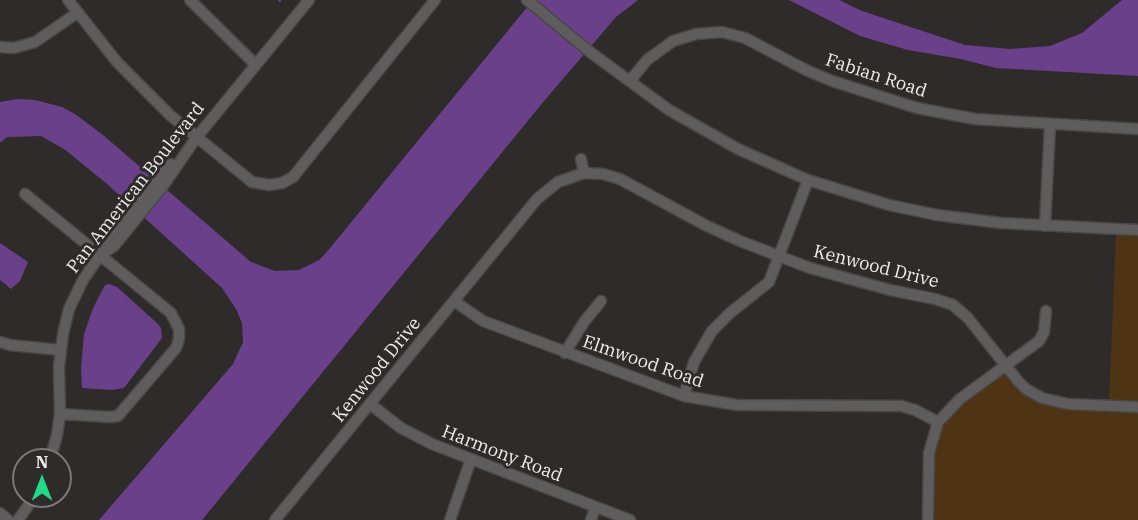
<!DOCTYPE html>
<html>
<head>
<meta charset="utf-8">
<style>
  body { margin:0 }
  #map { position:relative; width:1138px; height:520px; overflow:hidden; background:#2f2b2b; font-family:"IBM Plex Serif",serif }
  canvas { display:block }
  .north { position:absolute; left:12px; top:448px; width:60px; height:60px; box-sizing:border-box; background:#2f2b2b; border:2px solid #7b7878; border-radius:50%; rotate:0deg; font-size:16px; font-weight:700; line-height:24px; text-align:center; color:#eeecec }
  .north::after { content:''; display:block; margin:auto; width:21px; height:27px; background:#23d886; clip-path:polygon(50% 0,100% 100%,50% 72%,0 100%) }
</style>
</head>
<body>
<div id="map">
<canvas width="1138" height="520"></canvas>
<div class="north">N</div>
</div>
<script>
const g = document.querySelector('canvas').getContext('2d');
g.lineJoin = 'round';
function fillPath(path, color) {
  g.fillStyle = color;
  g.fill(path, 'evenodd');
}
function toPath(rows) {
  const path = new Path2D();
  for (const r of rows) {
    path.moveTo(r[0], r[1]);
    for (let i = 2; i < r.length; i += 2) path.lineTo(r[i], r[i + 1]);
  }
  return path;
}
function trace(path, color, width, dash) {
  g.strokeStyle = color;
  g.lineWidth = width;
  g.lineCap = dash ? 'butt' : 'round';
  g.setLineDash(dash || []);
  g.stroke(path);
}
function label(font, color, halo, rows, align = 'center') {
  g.font = font + ' "IBM Plex Serif",serif';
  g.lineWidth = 6;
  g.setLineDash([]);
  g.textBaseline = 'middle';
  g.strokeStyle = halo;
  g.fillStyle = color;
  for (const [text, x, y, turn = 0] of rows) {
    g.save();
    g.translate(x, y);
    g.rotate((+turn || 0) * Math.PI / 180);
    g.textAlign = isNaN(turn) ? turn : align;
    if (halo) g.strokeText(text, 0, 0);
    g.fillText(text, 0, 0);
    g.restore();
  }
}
const green = toPath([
  [1116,234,1138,235,1138,402,1109,401],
  [1004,372,1015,384,1041,403,1048,405,1067,408,1138,411,1138,520,932,520,933,454,942,424,956,408]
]);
const water = toPath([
  [533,0,638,0,616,17,544,101,202,520,99,520,233,364,243,342,242,323,236,309,222,288,106,183,64,149,41,136,7,137,0,143,0,102,17,99,35,100,62,107,75,114,103,135,251,262,275,271,299,270,319,260,326,253],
  [789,0,839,0,862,11,965,45,1010,49,1050,46,1082,33,1122,0,1138,0,1138,76,996,68,961,59,908,50,860,36],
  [0,243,28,262,20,281,11,289,0,280],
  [109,284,117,287,158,324,161,328,162,338,124,388,112,390,82,388,81,368,84,334,93,308,105,285]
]);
const stream = toPath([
  [279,0,280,1]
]);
const minor = toPath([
  [68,0,117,62,171,116,252,182,269,185,282,183,293,177,435,0],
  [190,0,256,65],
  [527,0,590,52,669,110,738,149,808,180,889,205,937,215,1001,223,1138,230],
  [0,47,14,48,35,42,77,13],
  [630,81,647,60,673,41,696,34,722,32,745,38,806,70,832,81,917,108,975,119,1138,129],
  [581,159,584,173],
  [25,194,171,313,179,329,179,339,176,348,118,416,110,417,60,414],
  [1045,226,1050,125],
  [100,255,107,238,171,164],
  [454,301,483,321,684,396,737,405,901,406,915,410,938,422],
  [0,342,10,345,60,350],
  [565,353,584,322,601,301],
  [684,396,694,362,712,331,730,313,769,282,808,180],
  [370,404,401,428,432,444,630,520],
  [50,460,57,435,60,414,59,367,63,334,69,309,83,280,100,255,114,246,163,186,196,138,309,0],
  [0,513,8,520],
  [18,520,35,496],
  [275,520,537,199,558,182,584,173,603,174,620,179,707,226,740,241,810,268,890,290,935,299,953,305,968,318,1018,381,1026,389,1042,398,1068,404,1138,407],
  [450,520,471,459],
  [591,520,595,508],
  [928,520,929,453,938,422,960,399,1039,341,1044,332,1046,311]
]);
const streetNames = [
  ["Fabian Road",876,76,18],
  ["Pan American Boulevard",136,188,-52],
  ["Kenwood Drive",876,267,14],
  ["Elmwood Road",643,362,19],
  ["Kenwood Drive",377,370,-51],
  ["Harmony Road",502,454,21]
];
fillPath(green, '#4e3314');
fillPath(water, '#6b408b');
trace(stream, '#6b408b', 2);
trace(minor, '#4a4646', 13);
trace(minor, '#5e5c5d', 10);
label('18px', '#eeecec', '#2f2b2b', streetNames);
</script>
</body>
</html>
